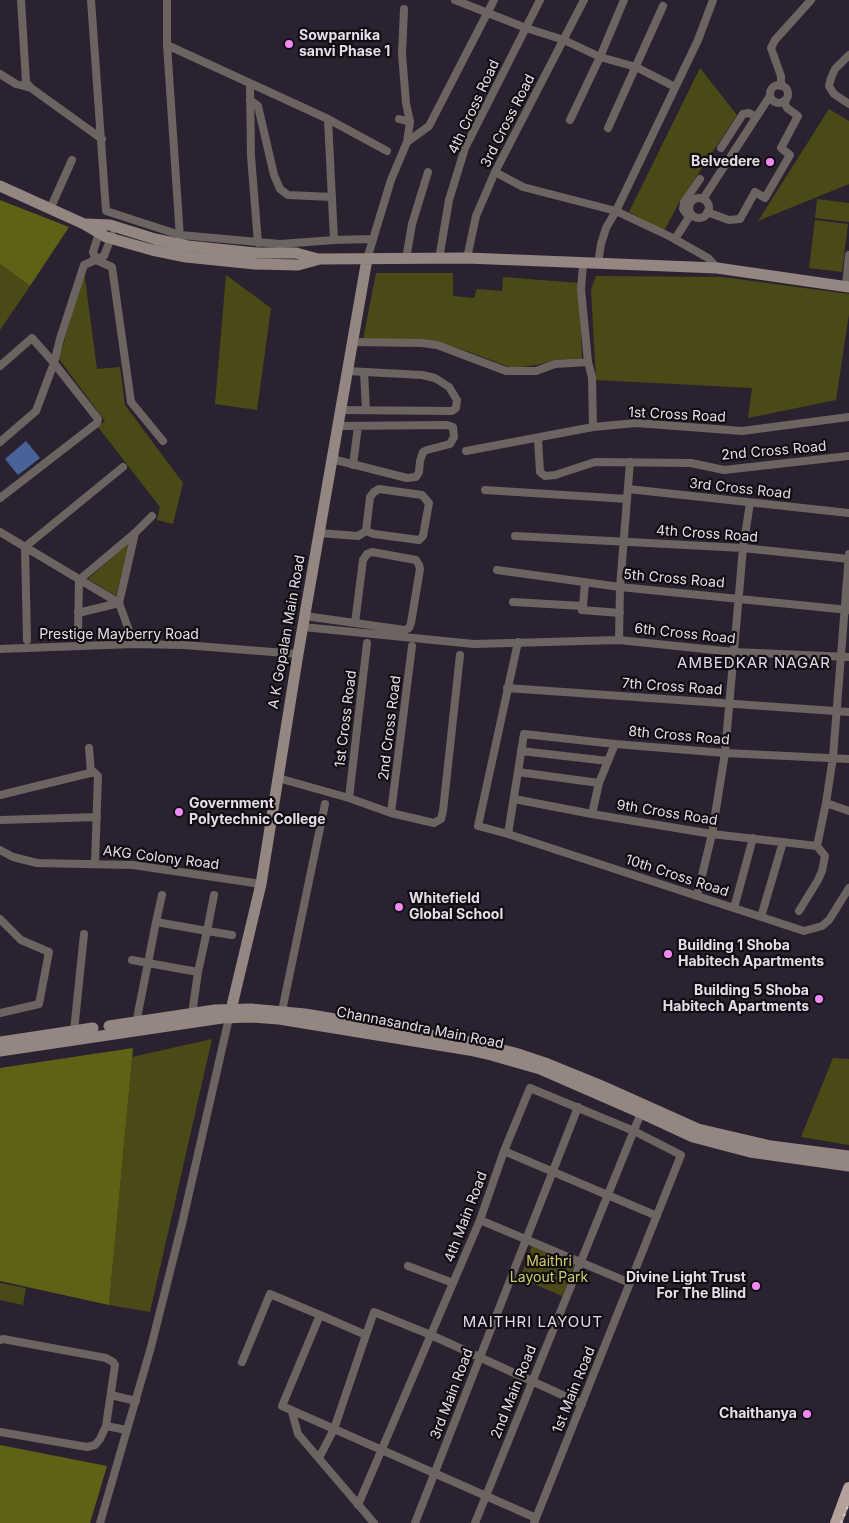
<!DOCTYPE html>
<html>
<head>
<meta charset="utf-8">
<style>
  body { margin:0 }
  canvas { display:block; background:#2a2230 }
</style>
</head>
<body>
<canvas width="849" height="1523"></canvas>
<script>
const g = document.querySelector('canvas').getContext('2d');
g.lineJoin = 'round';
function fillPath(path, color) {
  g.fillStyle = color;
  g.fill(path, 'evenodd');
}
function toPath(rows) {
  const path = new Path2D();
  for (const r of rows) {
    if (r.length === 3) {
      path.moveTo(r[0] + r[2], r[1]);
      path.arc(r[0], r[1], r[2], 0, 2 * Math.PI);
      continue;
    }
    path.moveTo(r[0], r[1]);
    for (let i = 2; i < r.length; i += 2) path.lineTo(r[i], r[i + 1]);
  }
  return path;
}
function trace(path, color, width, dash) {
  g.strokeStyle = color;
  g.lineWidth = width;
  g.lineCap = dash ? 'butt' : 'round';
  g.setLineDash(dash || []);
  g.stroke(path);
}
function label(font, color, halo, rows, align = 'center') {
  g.font = font + ' Inter,sans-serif';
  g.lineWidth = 4.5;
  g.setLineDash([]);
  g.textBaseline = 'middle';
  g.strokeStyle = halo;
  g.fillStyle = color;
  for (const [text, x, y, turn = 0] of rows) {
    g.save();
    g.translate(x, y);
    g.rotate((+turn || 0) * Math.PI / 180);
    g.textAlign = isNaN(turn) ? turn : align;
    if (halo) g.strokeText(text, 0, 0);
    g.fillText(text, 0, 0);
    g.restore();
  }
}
const green = toPath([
  [700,68,737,115,680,201,664,231,629,212],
  [829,109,849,121,849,184,758,221],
  [817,199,849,203,849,222,815,218],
  [815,220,848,224,842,272,809,268],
  [0,264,30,286,0,330],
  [84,272,97,369,120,367,125,405,183,483,173,524,157,520,160,507,98,427,105,421,59,359],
  [376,273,453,273,453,296,474,298,477,289,502,291,503,277,579,283,582,358,555,360,537,365,512,368,464,350,422,339,363,340],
  [226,275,271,308,257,410,215,404],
  [596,276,722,277,849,294,849,314,836,400,748,418,752,388,596,380,591,290],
  [129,542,116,596,88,579],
  [212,1039,150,1312,109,1305,132,1057],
  [833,1058,849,1059,849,1145,801,1137],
  [533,1243,576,1262,562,1296,520,1278],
  [0,1283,26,1288,23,1305,0,1300]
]);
const forest = toPath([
  [0,200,69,227,30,286,0,264],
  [133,1048,109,1305,0,1281,0,1068],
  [0,1445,107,1466,90,1523,0,1523]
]);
const water = toPath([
  [26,441,40,458,18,475,5,459]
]);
const street = toPath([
  [21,0,26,82,31,88,102,139],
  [91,0,106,211,180,235,280,244,334,240,371,239],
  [167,0,167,45,180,238],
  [455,0,526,28,564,40,600,57,636,67,675,87],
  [167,45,328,119,334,240],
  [849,55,835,69,831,78,829,86,834,94,849,104],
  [0,74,16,84,31,88],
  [250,84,251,156,258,243],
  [779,94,9],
  [781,86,781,76,771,48,775,40,811,0],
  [250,100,258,106,274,175,280,189,288,195,332,197],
  [328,119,387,151],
  [399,119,410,122],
  [570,120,600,57,624,0],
  [608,128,663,6],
  [407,142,429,126,494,0],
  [721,148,743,114,749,113,756,117],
  [495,172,523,187,616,211,671,237,708,258,717,268],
  [699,208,10],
  [703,199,770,96],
  [50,209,72,160],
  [707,212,729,220,740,219,755,192,765,198,790,155,781,148,798,116,787,108,784,101],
  [689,217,683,209,684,202,700,179],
  [100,230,93,252,96,260,112,267,131,402,163,441],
  [675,239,691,214],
  [467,258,476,216,495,172,584,0],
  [367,259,391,180,407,142,410,122,406,103,402,54,404,9],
  [406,259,412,224,428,172],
  [439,259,449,200,465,148,540,0],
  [583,264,581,289,588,362,592,377,593,427],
  [598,264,601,244,606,228,616,211,698,40,713,0],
  [846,286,849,255],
  [352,342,422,343,437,345,506,371,536,371,555,364,588,362],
  [0,366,32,338,54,363,98,419,97,423,0,498],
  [364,372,366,410],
  [341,410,452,411,456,408,457,400,449,387,435,378,422,375,347,371],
  [538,439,540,472,545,476,555,475,595,462,691,463,724,470,849,456],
  [0,442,36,411,54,363,60,339,84,265,104,256,112,235],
  [466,451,593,427,636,423,742,431,849,417],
  [332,459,407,478,416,477,419,472,420,461,423,452,427,450,450,444,454,437,453,427,447,425,338,426],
  [353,465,358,426],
  [628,489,849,513],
  [485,490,627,499],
  [0,532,119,603,134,644],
  [319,533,358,536,366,531,374,534,419,540,423,536,429,503,422,495,379,489,374,492,370,497,366,531],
  [515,536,743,548,849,559],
  [497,570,620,587,849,610],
  [513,602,583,606,585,582],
  [583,606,582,610,620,613],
  [78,613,119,603,135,533],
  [305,616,405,630,409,628,411,623,420,569,419,565,416,560,372,552,367,554,363,560,355,623],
  [303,627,474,644,619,640,734,652,849,657],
  [78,634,79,580,135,533,152,516],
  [27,640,25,547,123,467],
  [619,640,620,587,630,462],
  [518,642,478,826,508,834,804,931,822,926,829,920,849,888],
  [0,649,134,644,184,645,298,654],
  [507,688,849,712],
  [89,748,91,773],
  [521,751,608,761],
  [518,772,599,783],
  [278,778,349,798,391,813,434,823,441,819,443,811,460,655],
  [0,795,94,772,98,776,95,863],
  [349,798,367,643],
  [514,799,592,814,712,834,817,846],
  [826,803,849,811],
  [391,813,412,646],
  [592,814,599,783,615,744],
  [0,820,97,817],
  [508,834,524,734,615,744,725,753,849,759],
  [0,850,13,857,37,863,133,865,261,884],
  [214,895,207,931,232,935],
  [697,896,712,834,725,753,743,548,750,503],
  [734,908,753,838],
  [799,911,818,880,822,871,825,856,817,846,826,803,833,757,849,554],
  [761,917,783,842],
  [0,919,21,940,49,952,39,1004,0,1013],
  [156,922,162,895],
  [132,960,148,963,198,972,207,931,156,922,148,963,138,1013,137,1021],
  [282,1011,325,804],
  [192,1014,198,972],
  [74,1031,84,934],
  [504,1151,657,1216],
  [480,1220,630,1283],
  [408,1266,453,1283],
  [320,1315,366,1335,374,1312,431,1335,582,1404],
  [0,1340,3,1339,106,1358,113,1362,115,1365,106,1426,100,1439,95,1445,87,1447,0,1432],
  [242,1362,270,1294,320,1315,282,1406,536,1518],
  [111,1395,136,1401],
  [292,1412,298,1434,374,1523],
  [106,1426,127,1430],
  [319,1458,334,1429,366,1335],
  [358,1505,480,1220,504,1151,530,1088,634,1131,681,1155,534,1523],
  [100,1523,151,1347,182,1224,229,1018],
  [415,1523,578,1107],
  [475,1523,641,1113]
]);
const secondary = toPath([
  [0,186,84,224,106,237,152,250,186,257,255,264,298,265,320,259,467,258,717,268,849,287],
  [85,224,110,225,155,239,188,246,256,253,296,253,318,259],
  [230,1014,261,884,298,654,367,259],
  [109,1026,215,1010,251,1009,305,1014,470,1042,515,1053,548,1064,602,1086,698,1129,771,1146,849,1156],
  [0,1042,93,1028],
  [0,1051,222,1018,252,1017,279,1019,469,1050,491,1055,540,1069,641,1113,693,1137,750,1152,849,1166]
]);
const primary = toPath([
  [836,1523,849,1488]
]);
const rail = toPath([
  [841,1523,849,1503]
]);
const markers = [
  [289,44,5,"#f28af3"],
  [770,162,5,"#f28af3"],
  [179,812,5,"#f28af3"],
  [399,907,5,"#f28af3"],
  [668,954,5,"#f28af3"],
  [819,999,5,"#f28af3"],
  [756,1286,5,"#f28af3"],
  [807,1414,5,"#f28af3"]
];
const poiNames = [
  ["Sowparnika",299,36],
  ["sanvi Phase 1",299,52],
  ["Belvedere",760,162,"right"],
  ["Government",189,804],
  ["Polytechnic College",189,820],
  ["Whitefield",409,899],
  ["Global School",409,915],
  ["Building 1 Shoba",678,946],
  ["Habitech Apartments",678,962],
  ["Building 5 Shoba",809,991,"right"],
  ["Habitech Apartments",809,1007,"right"],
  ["Divine Light Trust",746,1278,"right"],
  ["For The Blind",746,1294,"right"],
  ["Chaithanya",797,1414,"right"]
];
const streetNames = [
  ["4th Cross Road",474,107,-65],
  ["3rd Cross Road",508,121,-63],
  ["1st Cross Road",677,415,3],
  ["2nd Cross Road",774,451,-5],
  ["3rd Cross Road",740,489,6],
  ["4th Cross Road",707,534,4],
  ["5th Cross Road",674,579,5],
  ["A K Gopalan Main Road",287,632,-80],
  ["6th Cross Road",685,634,6],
  ["Prestige Mayberry Road",119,635],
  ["7th Cross Road",672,687,4],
  ["1st Cross Road",346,719,-83],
  ["2nd Cross Road",390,728,-83],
  ["8th Cross Road",679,736,5],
  ["9th Cross Road",667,813,9],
  ["AKG Colony Road",161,858,7],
  ["10th Cross Road",677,876,18],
  ["Channasandra Main Road",420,1028,11],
  ["4th Main Road",466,1217,-69],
  ["1st Main Road",574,1390,-68],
  ["2nd Main Road",514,1392,-68],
  ["3rd Main Road",452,1394,-69]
];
const parkNames = [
  ["Maithri",549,1262],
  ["Layout Park",549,1278]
];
const neighbourhoodNames = [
  ["AMBEDKAR NAGAR",754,663],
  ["MAITHRI LAYOUT",533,1322]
];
fillPath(green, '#494a15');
fillPath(forest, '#5f6115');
fillPath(water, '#47639a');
trace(street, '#6c6460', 8);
trace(secondary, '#948681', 11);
trace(primary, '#b3a19a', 12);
trace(rail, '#cec8d3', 2.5, [2.5, 5]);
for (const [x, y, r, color] of markers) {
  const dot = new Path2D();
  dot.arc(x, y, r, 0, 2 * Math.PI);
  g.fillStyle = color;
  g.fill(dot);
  trace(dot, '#110d13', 2);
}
label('bold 14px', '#e3dee8', '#110d13', poiNames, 'left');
label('14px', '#e3dee8', '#110d13', streetNames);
label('14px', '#cbcf6a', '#110d13', parkNames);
g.letterSpacing = '1px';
label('15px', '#e2d8eb', '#110d13', neighbourhoodNames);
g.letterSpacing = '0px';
</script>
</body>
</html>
